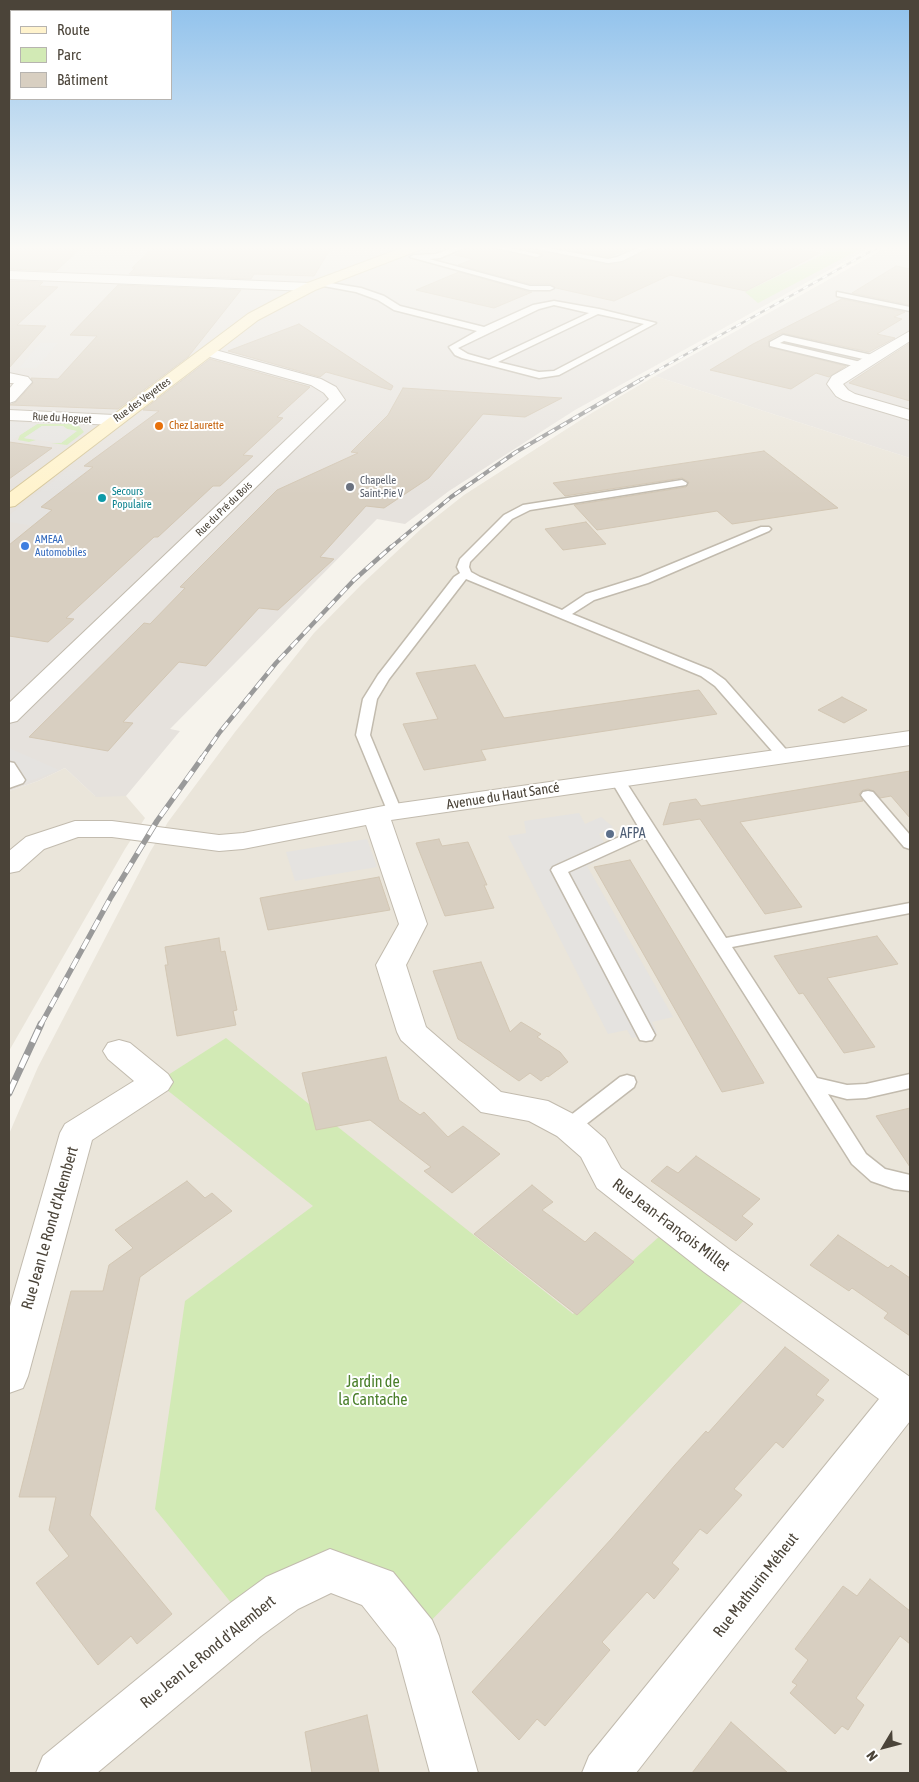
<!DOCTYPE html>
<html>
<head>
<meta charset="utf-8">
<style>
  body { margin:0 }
  #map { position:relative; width:919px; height:1782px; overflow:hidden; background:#f6f3ec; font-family:"Asap Condensed",sans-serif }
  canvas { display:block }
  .frame { position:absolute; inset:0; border:10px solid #4b4439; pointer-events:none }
  .legend { position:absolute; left:10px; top:10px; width:162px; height:90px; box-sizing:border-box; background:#fff; border:1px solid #b7b4b0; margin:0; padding:6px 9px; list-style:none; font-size:15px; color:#4b4439 }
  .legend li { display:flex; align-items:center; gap:10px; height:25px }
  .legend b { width:25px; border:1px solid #b7b4b0 }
  .north { position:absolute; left:859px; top:1722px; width:50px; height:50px; -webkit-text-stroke:4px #fff; paint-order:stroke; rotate:233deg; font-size:14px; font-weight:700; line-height:20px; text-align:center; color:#4b4439 }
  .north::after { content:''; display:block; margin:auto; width:18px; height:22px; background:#4b4439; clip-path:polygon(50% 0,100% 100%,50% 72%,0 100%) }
</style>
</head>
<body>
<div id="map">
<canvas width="919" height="1782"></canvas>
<div class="frame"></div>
<ul class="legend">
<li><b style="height:6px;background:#fff3cd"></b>Route</li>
<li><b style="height:14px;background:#d2eab5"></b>Parc</li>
<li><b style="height:14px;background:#d8cfc1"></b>Bâtiment</li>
</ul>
<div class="north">N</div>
</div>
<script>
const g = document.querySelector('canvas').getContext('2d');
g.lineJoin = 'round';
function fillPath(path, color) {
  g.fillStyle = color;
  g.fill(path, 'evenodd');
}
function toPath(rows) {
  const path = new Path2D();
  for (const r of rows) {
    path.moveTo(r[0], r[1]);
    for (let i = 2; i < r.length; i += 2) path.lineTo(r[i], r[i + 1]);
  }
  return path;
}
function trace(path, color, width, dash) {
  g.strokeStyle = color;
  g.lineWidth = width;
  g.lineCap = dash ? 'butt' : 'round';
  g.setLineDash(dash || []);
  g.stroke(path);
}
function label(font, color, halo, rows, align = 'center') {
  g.font = font + ' "Asap Condensed",sans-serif';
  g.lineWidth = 4;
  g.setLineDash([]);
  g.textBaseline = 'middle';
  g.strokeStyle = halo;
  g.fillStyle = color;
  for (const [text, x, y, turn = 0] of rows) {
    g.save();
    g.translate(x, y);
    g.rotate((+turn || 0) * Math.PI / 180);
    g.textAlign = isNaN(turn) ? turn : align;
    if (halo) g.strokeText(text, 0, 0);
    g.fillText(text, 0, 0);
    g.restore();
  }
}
const residential = toPath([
  [655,376,910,458,910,1773,9,1773,9,1134,38,1067,150,852,168,822,235,732,314,633,362,584,421,529,464,495,590,414],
  [65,768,95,796,126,796,145,818,125,849,9,1051,9,791,38,781]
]);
const industrial = toPath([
  [9,246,873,246,575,410,449,491,405,524,377,519,170,729,180,731,126,796,96,797,65,768,38,781,9,791],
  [889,246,910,246,910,458,655,376]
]);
const green = toPath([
  [823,246,866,246,758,303,745,292,826,253],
  [37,424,72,424,79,426,84,432,67,445,51,443,61,443,76,431,67,429,63,426,42,426,24,438,36,440,29,442,18,440,20,435],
  [226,1038,573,1314,671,1226,756,1288,416,1636,330,1571,245,1620,155,1509,185,1301,313,1206,157,1082]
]);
const parking = toPath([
  [40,343,58,343,37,368,19,368],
  [9,422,37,424,9,442],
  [42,426,63,426,67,429,77,431,61,443,24,438],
  [69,469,87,471,42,506,43,508,53,510,34,526,9,522,9,515],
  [9,748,59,770,9,789],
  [579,813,585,824,601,817,613,827,599,834,611,854,587,866,673,1017,652,1022,657,1033,632,1038,627,1030,608,1034,508,836,526,833,524,821],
  [367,839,377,867,295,881,286,852]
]);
const building = toPath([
  [9,246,83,246,56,271,9,269,9,246],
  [154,246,332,246,314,276,254,274,251,279,129,274,135,268,132,268,154,246],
  [470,246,486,246,537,259,543,256,541,253,510,246,520,246,522,248,608,265,623,263,654,246,782,246,820,253,746,291,670,275,614,301,556,288,550,284,530,284,458,265,473,259,455,255,470,246],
  [547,246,638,246,608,257,547,246],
  [896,266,910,269,910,305,852,293,896,266],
  [459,272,530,292,532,292,494,308,416,290,459,272],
  [9,281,43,282,39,286,58,287,17,325,46,326,9,368,9,281],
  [118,285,241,290,188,357,118,409,10,405,16,402,33,383,31,378,58,379,97,336,70,335,118,285],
  [842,299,905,312,894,317,902,319,877,334,895,338,869,352,782,333,769,340,769,347,846,366,829,377,816,373,791,389,710,370,753,344,842,299],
  [299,324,393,386,391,390,326,372,320,377,228,351,299,324],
  [910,343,910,401,849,383,910,343],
  [210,359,310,387,277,417,283,418,243,455,253,456,220,486,213,486,158,537,154,537,66,618,74,619,48,642,9,636,9,545,52,510,41,507,93,467,84,466,159,411,143,410,210,359],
  [403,388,562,398,525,417,483,414,429,478,384,508,366,506,320,557,334,559,278,610,259,608,206,666,179,662,123,722,133,723,108,751,29,737,144,623,150,624,185,588,180,587,277,490,358,453,351,452,388,415,403,388],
  [9,442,52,448,9,479,9,442],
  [764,451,838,508,732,524,717,511,597,530,574,505,686,487,689,482,682,478,565,496,553,483,764,451],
  [586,522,606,544,563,550,545,529,586,522],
  [475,665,504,718,699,690,717,714,481,750,486,760,424,770,403,724,438,719,416,673,475,665],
  [842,697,867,710,844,723,818,710,842,697],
  [910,771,910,818,891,796,880,798,874,791,868,789,863,790,859,794,863,801,740,822,802,907,765,914,700,819,663,825,670,803,696,799,701,806,910,771],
  [439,839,442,846,468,842,487,885,484,885,494,908,445,916,416,843,439,839],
  [630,860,764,1083,722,1092,594,867,630,860],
  [379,877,390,910,268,930,260,898,379,877],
  [877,936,898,964,827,978,875,1047,844,1053,803,993,799,994,774,956,877,936],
  [219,938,221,952,225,951,237,1010,233,1011,236,1025,177,1036,165,965,168,965,165,947,219,938],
  [481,962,510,1032,521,1022,541,1034,537,1037,560,1052,568,1062,548,1077,547,1076,541,1081,530,1073,519,1081,458,1039,433,971,481,962],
  [386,1057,399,1100,420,1115,424,1112,448,1137,463,1126,500,1154,452,1193,424,1171,431,1167,370,1120,316,1130,302,1073,386,1057],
  [910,1108,910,1167,876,1116,910,1108],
  [696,1156,760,1199,742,1216,753,1224,736,1241,651,1181,667,1166,678,1173,696,1156],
  [187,1181,205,1198,212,1193,232,1211,140,1277,90,1515,172,1614,137,1644,131,1636,98,1665,36,1583,69,1556,49,1530,56,1497,19,1497,71,1291,103,1291,109,1265,133,1248,115,1230,187,1181],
  [532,1185,553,1202,542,1210,585,1242,595,1232,634,1262,577,1315,474,1234,532,1185],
  [838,1235,888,1268,891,1265,910,1278,910,1336,884,1318,888,1313,852,1288,849,1291,810,1265,838,1235],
  [785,1347,829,1380,816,1395,824,1400,783,1448,776,1442,734,1489,742,1495,707,1534,700,1529,672,1563,679,1569,654,1599,647,1592,602,1642,610,1650,545,1726,537,1719,519,1740,472,1692,612,1538,675,1465,706,1431,708,1433,785,1347],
  [870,1579,910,1611,910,1644,900,1636,856,1698,864,1705,848,1730,842,1726,835,1734,790,1693,797,1685,792,1682,808,1660,795,1649,843,1586,857,1596,870,1579],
  [367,1715,379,1773,312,1773,305,1732,367,1715],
  [731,1722,788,1773,692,1773,731,1722]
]);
const lane = toPath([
  [458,246,468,246,440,258,429,259,530,286,550,286,554,288,550,290,530,290,410,257,414,255,436,254,458,246],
  [488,246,502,246,541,255,537,257,488,246],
  [522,246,537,246,608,259,617,257,642,246,652,246,622,261,608,263,522,246],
  [318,281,361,288,384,296,400,306,484,327,533,305,554,301,599,309,656,323,559,375,539,378,462,358,455,355,449,347,477,331,394,310,378,300,356,292,318,285,318,281],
  [554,305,589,313,489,360,468,354,458,348,539,309,554,305],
  [598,314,644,324,554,371,539,372,498,362,598,314],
  [837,292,910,307,910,311,837,296,837,292],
  [783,335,872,355,876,358,872,361,784,341,780,343,865,363,866,365,862,368,770,346,770,342,783,335],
  [682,480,687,483,686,485,530,510,512,519,470,562,469,567,471,572,480,577,562,610,586,594,640,577,761,527,769,527,771,529,769,531,648,583,594,600,572,614,711,670,725,680,790,754,792,757,790,760,780,760,715,686,701,676,466,579,389,679,377,699,370,735,402,812,399,815,389,815,356,735,363,699,378,675,454,577,460,573,457,567,460,559,504,515,523,505,682,480],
  [9,762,14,763,25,780,23,783,9,788,9,762],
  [617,775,622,776,624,779,726,938,910,903,910,913,732,947,817,1078,847,1085,866,1084,910,1074,910,1088,866,1098,847,1099,828,1094,866,1154,885,1169,910,1175,910,1191,894,1189,871,1181,852,1164,645,837,568,872,655,1035,652,1040,646,1041,640,1040,551,870,553,867,639,828,610,779,612,776,617,775],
  [868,791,873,792,910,835,910,849,904,847,863,798,861,795,863,792,868,791],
  [627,1075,634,1077,636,1082,634,1087,576,1132,569,1134,562,1132,559,1127,562,1122,620,1077,627,1075]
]);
const street = toPath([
  [9,271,310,283,317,287,310,291,9,279,9,271],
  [910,331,910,341,843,384,848,390,855,394,910,410,910,420,843,400,836,396,827,384,832,376,910,331],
  [208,348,321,379,336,387,345,400,17,721,9,723,9,703,329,399,324,393,311,385,203,355,201,352,203,349,208,348],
  [9,373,28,377,32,382,15,401,9,403,9,389,14,383,9,383,9,373],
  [9,410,114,415,120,417,122,420,120,423,114,425,9,420,9,410],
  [910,731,910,745,391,820,427,924,406,965,426,1027,501,1092,548,1101,581,1118,605,1139,621,1168,730,1250,910,1377,910,1421,636,1773,582,1773,589,1756,879,1399,704,1272,597,1188,581,1157,557,1136,529,1121,481,1112,401,1040,397,1032,376,965,399,924,366,825,243,849,219,851,112,837,78,837,44,849,19,871,9,873,9,851,26,837,75,821,112,821,219,835,243,833,394,804,910,731],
  [119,1040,130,1043,168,1074,173,1082,168,1090,92,1140,28,1376,23,1388,9,1393,9,1310,60,1133,65,1124,134,1081,108,1059,103,1051,108,1043,119,1040],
  [330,1549,393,1572,432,1620,439,1636,478,1773,430,1773,396,1648,362,1605,331,1593,298,1609,261,1636,97,1773,36,1773,43,1756,229,1604,266,1577,330,1549]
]);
const secondary = toPath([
  [407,246,424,246,422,249,315,290,258,320,15,506,9,507,9,493,248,314,305,284,407,246]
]);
const railFar4 = toPath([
  [640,380,880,246]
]);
const railFar3 = toPath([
  [390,548,451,497,516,452,642,379]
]);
const railFar2 = toPath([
  [201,759,220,732,276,663,354,580,391,547]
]);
const railFar1 = toPath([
  [40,1026,111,897,157,821,202,758]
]);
const rail = toPath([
  [9,1093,41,1024]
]);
const markers = [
  [159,426,5,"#e8710a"],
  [350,487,5,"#6b7280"],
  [102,498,5,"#0f9aa8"],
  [25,546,5,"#3f7fe0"],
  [610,834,5,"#5c6f8a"]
];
const farStreetnames = [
  ["Rue des Veyettes",142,400,-36],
  ["Rue du Hoguet",62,418,3],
  ["Rue du Pré du Bois",224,509,-44]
];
const farFoodnames = [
  ["Chez Laurette",169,426]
];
const farWorshipnames = [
  ["Chapelle",360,481],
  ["Saint-Pie V",360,494]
];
const farCulturenames = [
  ["Secours",112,492],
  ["Populaire",112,505]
];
const farShopnames = [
  ["AMEAA",35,540],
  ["Automobiles",35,553]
];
const streetNames = [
  ["Avenue du Haut Sancé",503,796,-9]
];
const serviceNames = [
  ["AFPA",620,834]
];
const nearStreetnames = [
  ["Rue Jean-François Millet",671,1225,37],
  ["Rue Jean Le Rond d'Alembert",50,1228,-74],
  ["Rue Mathurin Méheut",756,1585,-52],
  ["Rue Jean Le Rond d'Alembert",208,1652,-39]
];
const nearParknames = [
  ["Jardin de",373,1382],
  ["la Cantache",373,1400]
];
fillPath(residential, '#eae5da');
fillPath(industrial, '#e6e2dd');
fillPath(green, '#d2eab5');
fillPath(parking, '#e5e3e0');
fillPath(building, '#d8cfc1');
trace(building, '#d3c7b4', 1);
trace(lane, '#c2bbae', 3);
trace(street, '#c2bbae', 2);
trace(secondary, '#d6c79b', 2);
fillPath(lane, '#fff');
fillPath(street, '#fff');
fillPath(secondary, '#fff3cd');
trace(railFar4, '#9a9a9a', 2.5);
trace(railFar3, '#9a9a9a', 4);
trace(railFar2, '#9a9a9a', 4.5);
trace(railFar1, '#9a9a9a', 5.5);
trace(rail, '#9a9a9a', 7);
trace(railFar4, '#fff', 2, [5.5]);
trace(railFar3, '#fff', 2.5, [7]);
trace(railFar2, '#fff', 3, [9]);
trace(railFar1, '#fff', 4, [11]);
trace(rail, '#fff', 5, [14]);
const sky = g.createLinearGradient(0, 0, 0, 495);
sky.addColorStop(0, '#8fc1ec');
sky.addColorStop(0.5, '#fbfaf6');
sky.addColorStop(1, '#fbfaf600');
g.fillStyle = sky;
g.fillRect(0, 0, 919, 495);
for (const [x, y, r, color] of markers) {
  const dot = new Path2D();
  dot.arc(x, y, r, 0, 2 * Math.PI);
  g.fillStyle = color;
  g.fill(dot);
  trace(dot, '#fff', 2);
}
label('11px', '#4b4439', '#fff', farStreetnames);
label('11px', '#c56008', '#fff', farFoodnames, 'left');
label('11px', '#5b616d', '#fff', farWorshipnames, 'left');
label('11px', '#0d838f', '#fff', farCulturenames, 'left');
label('11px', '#366cbe', '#fff', farShopnames, 'left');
label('14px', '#4b4439', '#fff', streetNames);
label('14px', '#4e5e75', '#fff', serviceNames, 'left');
label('16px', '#4b4439', '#fff', nearStreetnames);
label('16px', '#4a7f2a', '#fff', nearParknames);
</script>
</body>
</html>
